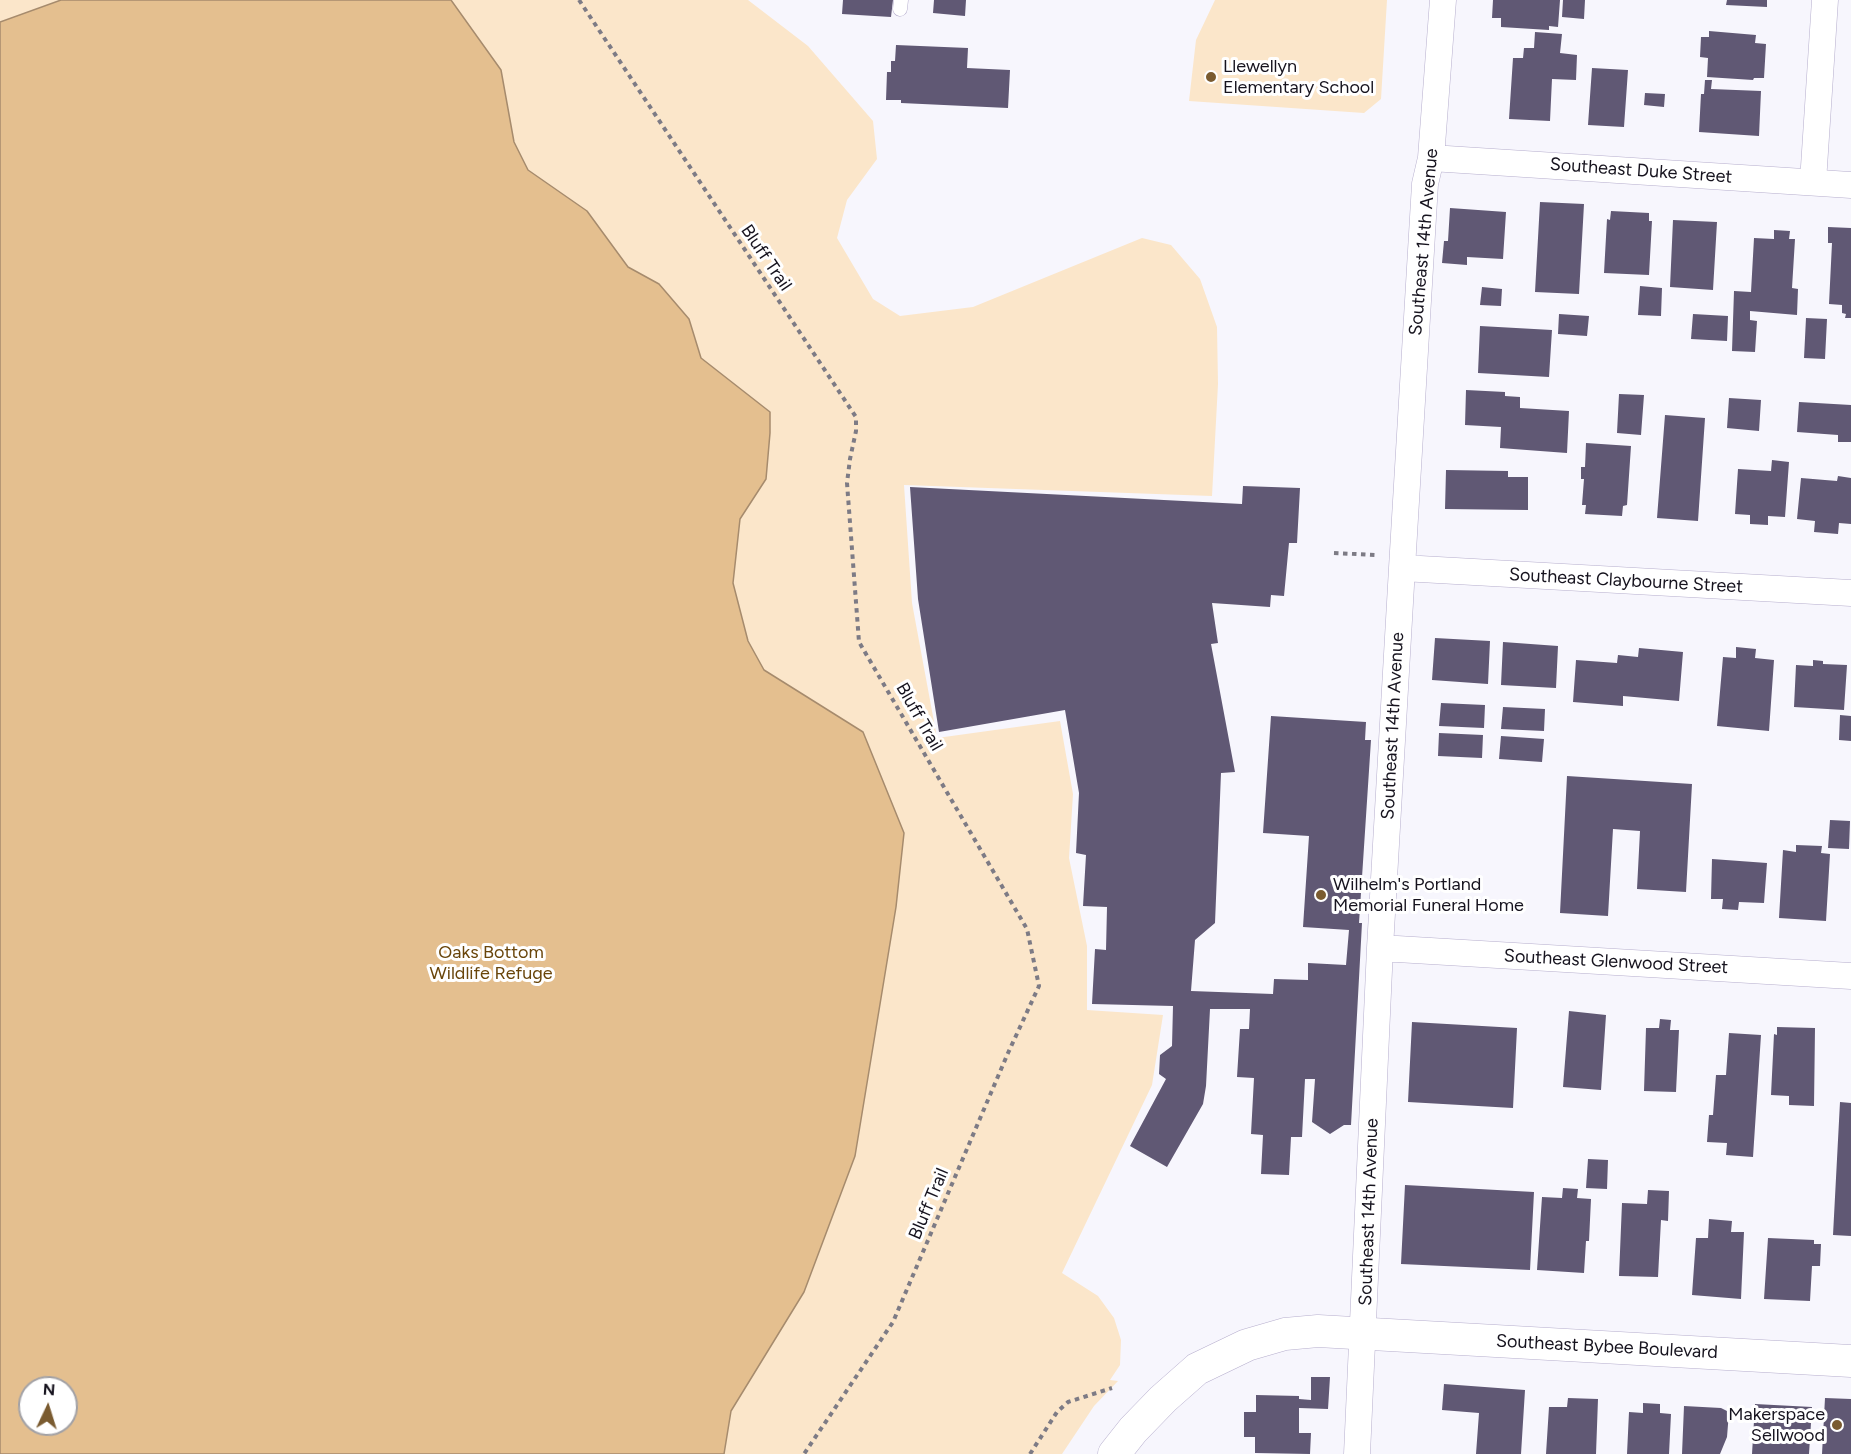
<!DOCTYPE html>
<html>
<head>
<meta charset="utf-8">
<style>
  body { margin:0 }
  #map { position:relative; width:1851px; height:1454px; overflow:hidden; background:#f7f6fd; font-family:Figtree,sans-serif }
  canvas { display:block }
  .north { position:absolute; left:18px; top:1376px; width:60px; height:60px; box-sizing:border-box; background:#fff; border:2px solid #a2a1a5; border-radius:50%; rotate:4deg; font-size:16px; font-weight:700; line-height:24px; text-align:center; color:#16131e }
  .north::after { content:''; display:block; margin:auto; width:21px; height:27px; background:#7a5b30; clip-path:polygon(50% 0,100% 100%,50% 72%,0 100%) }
</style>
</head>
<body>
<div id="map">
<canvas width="1851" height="1454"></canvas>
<div class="north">N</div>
</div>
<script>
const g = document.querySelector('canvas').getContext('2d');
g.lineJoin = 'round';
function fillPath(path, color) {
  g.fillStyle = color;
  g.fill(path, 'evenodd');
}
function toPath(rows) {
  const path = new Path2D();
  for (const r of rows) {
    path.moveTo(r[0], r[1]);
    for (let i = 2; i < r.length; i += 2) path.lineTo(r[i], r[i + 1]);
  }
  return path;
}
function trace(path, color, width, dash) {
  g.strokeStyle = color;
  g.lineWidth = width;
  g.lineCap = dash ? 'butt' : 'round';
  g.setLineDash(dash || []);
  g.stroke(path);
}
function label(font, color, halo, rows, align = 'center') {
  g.font = font + ' Figtree,sans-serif';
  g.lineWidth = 6;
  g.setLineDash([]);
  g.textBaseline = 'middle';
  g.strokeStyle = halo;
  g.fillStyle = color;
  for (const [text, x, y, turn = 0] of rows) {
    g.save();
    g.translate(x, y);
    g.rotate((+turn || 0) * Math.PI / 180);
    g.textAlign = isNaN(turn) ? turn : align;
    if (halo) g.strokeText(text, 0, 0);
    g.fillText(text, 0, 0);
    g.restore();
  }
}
const green = toPath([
  [0,0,748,0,808,46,873,121,877,159,847,200,837,238,873,299,900,316,973,307,1142,238,1171,245,1200,279,1217,327,1218,384,1212,496,904,485,912,603,937,738,1060,721,1073,794,1069,858,1087,946,1087,1010,1163,1015,1152,1085,1062,1273,1098,1296,1114,1318,1121,1340,1120,1365,1110,1380,1118,1381,1094,1406,1062,1454,0,1454],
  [30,1388,66,1388,66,1424,30,1424],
  [1215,0,1387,0,1381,99,1364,113,1189,101,1196,40]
]);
const water = toPath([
  [61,0,451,0,501,70,514,142,528,170,587,211,628,267,659,284,689,319,701,358,770,412,770,433,766,479,740,519,733,583,748,641,764,670,863,732,904,833,896,907,855,1156,804,1292,731,1411,724,1454,0,1454,0,22,61,0],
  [30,1388,66,1388,66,1424,30,1424,30,1388]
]);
const building = toPath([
  [843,0,893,0,891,17,842,14],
  [934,0,966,0,965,16,933,13],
  [1493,0,1560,0,1558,27,1549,26,1549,30,1501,27,1501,18,1492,18],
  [1563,0,1585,0,1584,19,1562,17],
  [1727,0,1767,0,1767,7,1726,5],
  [1709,31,1756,35,1755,43,1766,44,1764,78,1754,78,1753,80,1707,77,1708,58,1700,57,1701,37,1709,37],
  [1535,32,1562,34,1560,53,1577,55,1576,80,1552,79,1550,121,1509,119,1513,58,1523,58,1524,48,1534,48],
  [896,45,968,48,967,68,1010,70,1008,108,901,103,901,100,886,100,887,72,891,72,891,61,895,61],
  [1592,68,1628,70,1624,127,1588,125],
  [1705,80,1712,80,1711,89,1761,91,1759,136,1699,132,1701,94,1704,94],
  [1645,93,1665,94,1664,107,1644,105],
  [1540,202,1584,204,1579,294,1535,292],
  [1450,208,1506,212,1503,259,1467,257,1467,265,1442,263,1444,241,1448,241],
  [1611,211,1649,213,1649,221,1652,221,1649,275,1604,273,1607,219,1610,220],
  [1673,220,1717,222,1713,290,1670,287],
  [1828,227,1851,228,1851,318,1845,318,1846,314,1842,313,1842,305,1829,304,1832,243,1828,243],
  [1774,230,1790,231,1789,239,1795,239,1792,288,1798,289,1797,315,1750,311,1750,320,1757,321,1755,352,1732,351,1734,291,1751,292,1754,238,1774,239],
  [1640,286,1662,288,1661,316,1638,315],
  [1482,287,1502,289,1501,306,1480,305],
  [1559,314,1589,316,1587,336,1558,334],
  [1693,314,1728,316,1727,341,1691,339],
  [1806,318,1827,319,1825,359,1804,358],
  [1480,326,1552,330,1549,377,1478,373],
  [1466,390,1505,392,1505,396,1520,397,1520,408,1569,411,1567,453,1500,448,1501,427,1465,425],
  [1619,394,1644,395,1641,435,1617,433],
  [1729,398,1761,400,1759,431,1727,428],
  [1799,402,1851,405,1851,442,1838,442,1838,435,1797,432],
  [1665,415,1705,418,1698,521,1657,518],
  [1586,443,1631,446,1627,505,1623,506,1622,516,1585,514,1586,505,1582,505,1584,479,1581,479,1581,467,1585,467],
  [1772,460,1789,462,1785,517,1768,516,1768,525,1750,524,1750,515,1735,514,1738,469,1771,471],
  [1446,470,1508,471,1508,477,1528,477,1528,510,1445,509],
  [1838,476,1851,478,1851,524,1839,523,1838,534,1814,532,1815,521,1797,519,1801,478,1837,481],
  [1243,486,1300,488,1297,543,1289,543,1284,596,1271,595,1270,607,1212,603,1218,643,1211,644,1235,772,1221,773,1215,923,1195,940,1191,991,1273,994,1274,979,1308,980,1308,963,1346,965,1349,930,1303,927,1309,836,1263,833,1271,716,1366,722,1365,740,1371,740,1359,923,1362,923,1351,1125,1344,1125,1330,1134,1312,1122,1315,1079,1305,1079,1302,1137,1291,1137,1289,1175,1261,1174,1263,1135,1251,1134,1254,1078,1237,1077,1240,1029,1249,1029,1250,1009,1210,1009,1206,1086,1203,1104,1167,1167,1130,1146,1166,1079,1159,1074,1160,1055,1172,1046,1173,1006,1092,1004,1095,949,1106,950,1107,907,1083,906,1086,855,1076,853,1079,793,1065,710,939,732,918,599,910,487,1242,504],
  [1435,638,1490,641,1488,684,1432,680],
  [1503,642,1558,646,1556,688,1501,685],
  [1736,647,1756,649,1755,658,1774,660,1769,731,1717,726,1723,657,1736,658],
  [1639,648,1683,652,1679,701,1623,696,1623,706,1573,702,1576,660,1617,663,1618,655,1638,657],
  [1813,660,1823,661,1823,664,1847,665,1844,710,1794,707,1796,665,1813,666],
  [1441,703,1485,705,1484,728,1439,726],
  [1503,707,1545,709,1544,731,1501,729],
  [1840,715,1851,716,1851,741,1839,740],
  [1439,733,1483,735,1482,758,1438,756],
  [1501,736,1544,739,1542,762,1499,759],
  [1567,776,1692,784,1686,892,1637,889,1640,831,1613,829,1608,916,1560,913],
  [1830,820,1850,821,1849,849,1828,848],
  [1796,845,1822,846,1821,853,1830,854,1826,921,1779,918,1783,850,1796,852],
  [1712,859,1767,863,1764,903,1739,902,1738,910,1722,909,1723,899,1711,899],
  [1569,1011,1606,1015,1601,1090,1563,1087],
  [1660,1019,1671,1020,1670,1030,1679,1030,1676,1092,1644,1091,1646,1028,1659,1028],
  [1412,1022,1517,1028,1513,1108,1408,1102],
  [1777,1027,1815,1028,1814,1106,1789,1105,1789,1096,1771,1095,1774,1034,1777,1035],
  [1729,1033,1761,1035,1753,1157,1726,1155,1727,1143,1707,1142,1709,1115,1713,1115,1716,1075,1726,1075],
  [1840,1102,1851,1103,1851,1236,1833,1235],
  [1588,1159,1608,1160,1607,1189,1586,1188],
  [1405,1185,1534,1192,1530,1270,1401,1264],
  [1563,1188,1578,1189,1577,1198,1591,1199,1589,1241,1586,1241,1584,1273,1537,1270,1542,1197,1562,1198],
  [1648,1190,1669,1191,1668,1221,1661,1220,1658,1277,1619,1276,1622,1203,1647,1204],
  [1709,1219,1732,1221,1731,1232,1744,1232,1741,1299,1692,1295,1696,1238,1708,1238],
  [1768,1238,1814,1240,1814,1244,1821,1244,1820,1266,1812,1266,1810,1301,1764,1299],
  [1311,1377,1330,1377,1328,1409,1299,1408,1299,1433,1311,1433,1310,1454,1255,1453,1255,1437,1244,1437,1244,1412,1256,1412,1256,1395,1299,1396,1299,1399,1311,1400],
  [1444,1384,1525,1390,1521,1454,1476,1454,1479,1413,1442,1410],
  [1568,1398,1598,1399,1596,1454,1546,1454,1549,1407,1567,1407],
  [1825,1398,1851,1399,1851,1454,1822,1454],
  [1643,1403,1660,1404,1660,1413,1671,1414,1669,1454,1627,1454,1629,1412,1643,1413],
  [1755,1404,1812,1407,1809,1454,1752,1454],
  [1684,1406,1721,1408,1729,1412,1727,1437,1720,1454,1682,1454]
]);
const path = toPath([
  [579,0,856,417,856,431,850,459,847,483,859,642,1027,929,1039,986,1008,1053,893,1322,804,1454],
  [1334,553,1375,555],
  [1030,1454,1057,1412,1068,1402,1112,1388]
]);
const service = toPath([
  [900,9,901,0]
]);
const minor = toPath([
  [1431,158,1851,185],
  [1813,182,1825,0],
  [1402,568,1851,593],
  [1380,948,1851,976],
  [1357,1454,1380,948,1402,568,1425,184,1431,158,1443,0]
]);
const tertiary = toPath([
  [1114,1454,1133,1430,1163,1399,1197,1369,1247,1345,1285,1334,1318,1331,1851,1361]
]);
const markers = [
  [1211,77,6,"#7a5b30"],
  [1321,895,6,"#7a5b30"],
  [1837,1425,6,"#7a5b30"]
];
const poiNames = [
  ["Llewellyn",1223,67],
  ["Elementary School",1223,88],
  ["Wilhelm's Portland",1333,885],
  ["Memorial Funeral Home",1333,906],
  ["Makerspace",1825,1415,"right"],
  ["Sellwood",1825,1436,"right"]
];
const streetNames = [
  ["Southeast Duke Street",1641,171,4],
  ["Southeast 14th Avenue",1424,242,-85],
  ["Bluff Trail",766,258,56],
  ["Southeast Claybourne Street",1626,581,3],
  ["Bluff Trail",919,717,60],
  ["Southeast 14th Avenue",1393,726,-87],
  ["Southeast Glenwood Street",1616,962,3],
  ["Bluff Trail",929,1204,-67],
  ["Southeast 14th Avenue",1369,1212,-88],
  ["Southeast Bybee Boulevard",1607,1347,3]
];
const parkNames = [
  ["Oaks Bottom",491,953],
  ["Wildlife Refuge",491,974]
];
fillPath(green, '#fbe6ca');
fillPath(water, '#e4bf8f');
trace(water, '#a68b6d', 1.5);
fillPath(building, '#605874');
trace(service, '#b6aecd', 15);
trace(minor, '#b6aecd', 27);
trace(tertiary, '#b6aecd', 33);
trace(path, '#7d7b85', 4, [4.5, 4.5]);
trace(service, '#fff', 14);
trace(minor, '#fff', 26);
trace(tertiary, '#fff', 32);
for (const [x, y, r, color] of markers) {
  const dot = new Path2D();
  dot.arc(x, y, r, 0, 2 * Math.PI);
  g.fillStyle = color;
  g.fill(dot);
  trace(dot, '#fff', 2);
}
label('18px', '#16131e', '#fff', poiNames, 'left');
label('18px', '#16131e', '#fff', streetNames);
label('18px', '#69450a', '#fff', parkNames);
</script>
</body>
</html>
